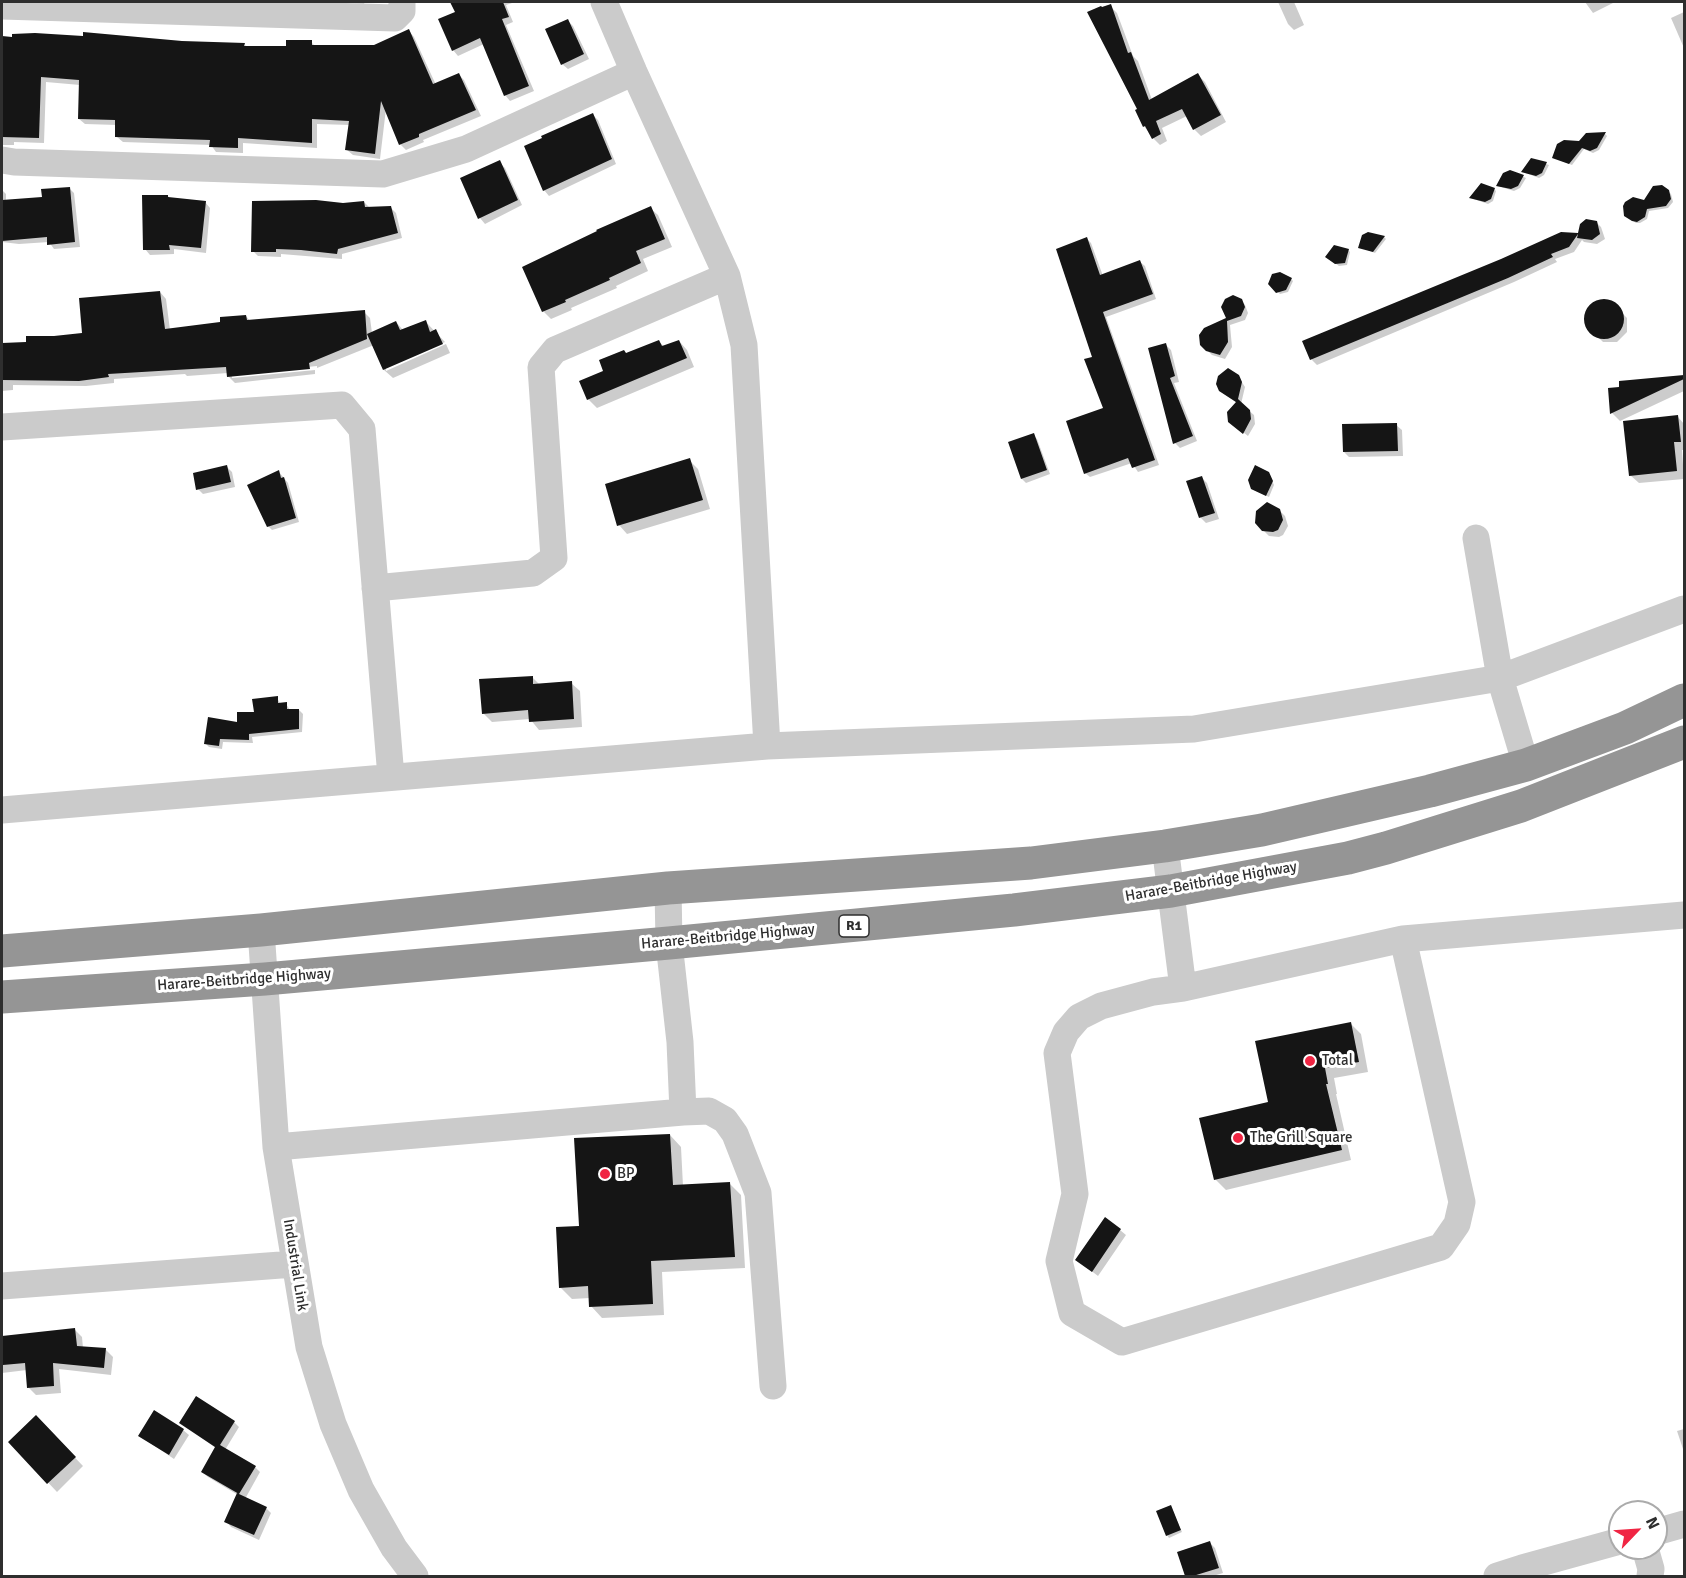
<!DOCTYPE html>
<html>
<head>
<meta charset="utf-8">
<style>
  body { margin:0 }
  #map { position:relative; width:1686px; height:1578px; overflow:hidden; background:#fff; font-family:Signika,sans-serif }
  canvas { display:block }
  .frame { position:absolute; inset:0; border:3px solid #2e2e2e; pointer-events:none }
  .north { position:absolute; left:1608px; top:1500px; width:60px; height:60px; box-sizing:border-box; background:#fff; border:2px solid #ababab; border-radius:50%; rotate:65deg; font-size:16px; font-weight:700; line-height:24px; text-align:center; color:#2e2e2e }
  .north::after { content:''; display:block; margin:auto; width:21px; height:27px; background:#f02543; clip-path:polygon(50% 0,100% 100%,50% 72%,0 100%) }
</style>
</head>
<body>
<div id="map">
<canvas width="1686" height="1578"></canvas>
<div class="frame"></div>
<div class="north">N</div>
</div>
<script>
const g = document.querySelector('canvas').getContext('2d');
g.lineJoin = 'round';
function fillPath(path, color) {
  g.fillStyle = color;
  g.fill(path, 'evenodd');
}
function toPath(rows) {
  const path = new Path2D();
  for (const r of rows) {
    if (r.length === 3) {
      path.moveTo(r[0] + r[2], r[1]);
      path.arc(r[0], r[1], r[2], 0, 2 * Math.PI);
      continue;
    }
    path.moveTo(r[0], r[1]);
    for (let i = 2; i < r.length; i += 2) path.lineTo(r[i], r[i + 1]);
  }
  return path;
}
function trace(path, color, width, dash) {
  g.strokeStyle = color;
  g.lineWidth = width;
  g.lineCap = dash ? 'butt' : 'round';
  g.setLineDash(dash || []);
  g.stroke(path);
}
function label(font, color, halo, rows, align = 'center') {
  g.font = font + ' Signika,sans-serif';
  g.lineWidth = 6;
  g.setLineDash([]);
  g.textBaseline = 'middle';
  g.strokeStyle = halo;
  g.fillStyle = color;
  for (const [text, x, y, turn = 0] of rows) {
    g.save();
    g.translate(x, y);
    g.rotate((+turn || 0) * Math.PI / 180);
    g.textAlign = isNaN(turn) ? turn : align;
    if (halo) g.strokeText(text, 0, 0);
    g.fillText(text, 0, 0);
    g.restore();
  }
}
const shadow = toPath([
  [347,2,365,2,364,4,349,3],
  [452,2,515,2,506,5,513,22,506,25,534,91,510,101,505,95,484,44,458,56,453,50,457,13],
  [1278,2,1294,2,1304,25,1294,30,1288,24],
  [1585,2,1615,2,1593,13],
  [1110,6,1117,13,1133,56,1138,61,1152,100,1198,75,1205,82,1226,122,1201,136,1194,129,1187,116,1162,128,1167,141,1160,145,1153,138,1144,126],
  [1684,12,1684,48,1671,18],
  [567,20,573,26,589,59,568,69,562,64],
  [409,31,414,37,436,85,458,74,464,80,481,116,423,140,424,142,406,150,400,144,386,109,380,159,353,155,347,150,350,125,317,124,317,148,243,143,243,153,216,152,211,145,123,142,117,137,117,125,85,124,79,119,80,85,46,82,44,143,14,142,14,145,2,145,2,38,244,44,247,47,287,48,311,42,316,47,374,46],
  [592,114,598,120,616,164,549,196,544,190],
  [1605,134,1607,136,1599,150,1593,153,1584,149,1572,165,1554,158,1579,142,1587,135],
  [1532,159,1549,165,1544,175,1539,178,1523,172],
  [499,162,505,168,522,205,485,224,480,218],
  [1510,171,1526,178,1520,188,1514,191,1498,186],
  [69,188,74,193,80,247,54,249,49,242,19,244,2,242,2,190,6,194,6,201,44,199],
  [1494,189,1496,191,1493,201,1488,204,1471,198],
  [1668,191,1671,194,1673,202,1668,208,1649,211,1647,219,1640,223,1636,223,1629,218,1645,201],
  [168,196,170,199,205,202,210,208,206,253,174,249,174,254,150,255,145,249],
  [364,202,370,208,390,207,396,213,402,238,342,254,342,259,281,254,281,257,258,256,253,251,343,205],
  [650,208,658,215,672,247,643,259,648,271,616,286,617,288,571,308,572,310,551,319,543,311,524,267],
  [1596,222,1601,227,1605,239,1597,244,1584,242,1582,240,1574,252,1555,259,1557,262,1514,282,1317,365,1312,360,1304,342,1501,261,1561,233,1579,235],
  [1384,237,1386,239,1375,253,1360,247],
  [1087,239,1091,243,1103,276,1140,262,1145,266,1156,299,1106,317,1159,465,1138,472,1132,463,1090,477,1085,473,1104,409,1094,358],
  [1348,250,1350,252,1347,265,1339,266,1329,259],
  [1291,279,1293,281,1288,292,1280,294,1269,283],
  [160,292,166,299,170,330,222,323,246,316,250,321,364,312,370,318,372,333,396,322,403,330,425,321,445,342,386,368,386,371,446,344,450,353,393,378,384,370,374,345,317,368,317,366,232,375,232,378,315,370,315,374,235,383,228,376,228,373,187,376,185,374,114,379,114,383,86,386,13,385,13,390,2,391,2,344,28,343,83,334],
  [1241,300,1245,305,1248,313,1245,320,1230,325,1232,347,1225,359,1212,355,1201,344,1228,319],
  [1603,300,1610,301,1627,318,1627,332,1617,342,1603,342,1587,326,1586,312,1596,301],
  [679,341,687,350,694,367,597,408,588,399,581,382,605,372,627,355,659,342,665,347],
  [1166,345,1171,350,1179,382,1174,383,1197,441,1180,448,1175,443],
  [1238,376,1245,387,1241,404,1254,415,1255,424,1248,436,1234,425,1237,403,1220,391],
  [1684,376,1684,391,1620,421,1612,413,1620,382],
  [1678,417,1684,424,1684,450,1682,450,1684,479,1639,483,1630,475],
  [1396,425,1402,430,1403,456,1349,457,1344,452],
  [1033,435,1037,439,1050,474,1026,483,1022,479],
  [689,460,698,469,710,509,627,534,619,525],
  [227,467,232,472,235,487,203,494,198,489],
  [279,472,288,483,299,522,272,530,268,526],
  [1269,474,1274,485,1269,497,1252,489],
  [1202,478,1207,483,1219,519,1206,523,1201,518,1188,482],
  [1279,510,1285,516,1288,526,1283,535,1279,537,1269,536,1263,530],
  [532,677,540,685,571,683,580,691,582,727,539,730,530,719,492,722,483,713],
  [277,698,281,705,286,704,290,710,299,710,303,714,302,732,252,737,253,743,223,742,222,749,209,747,206,744],
  [1351,1024,1361,1034,1368,1072,1334,1078,1337,1094,1336,1094,1351,1160,1226,1190,1215,1179,1270,1103],
  [670,1135,681,1147,683,1186,730,1184,741,1195,745,1268,662,1272,664,1315,602,1318,591,1306,590,1298,572,1299,560,1287,581,1228],
  [1120,1230,1126,1235,1098,1276,1077,1260],
  [74,1329,82,1337,83,1348,105,1349,113,1357,111,1375,59,1369,61,1393,36,1395,29,1388,27,1370,2,1373,2,1362,5,1365,2,1337],
  [36,1417,83,1466,57,1492,10,1442],
  [234,1422,239,1427,225,1450,255,1467,260,1472,245,1499,266,1508,271,1513,259,1540,231,1527,226,1521,238,1495,208,1477,202,1472,216,1448,181,1423],
  [1684,1429,1684,1452,1677,1431],
  [183,1430,189,1435,174,1459,140,1436],
  [1171,1507,1182,1532,1169,1538,1167,1535],
  [1210,1543,1215,1548,1223,1573,1213,1576,1187,1576,1179,1553]
]);
const building = toPath([
  [450,2,503,2,509,17,502,19,529,86,504,96,480,38,452,51,438,19,455,12],
  [1111,4,1128,53,1131,52,1149,100,1198,73,1221,115,1193,130,1182,109,1156,121,1161,134,1152,139,1145,126,1143,127,1135,110,1137,109,1087,12,1101,6,1102,7],
  [568,19,584,54,561,65,545,29],
  [409,29,433,84,459,73,476,110,419,134,419,137,399,145,381,101,375,154,345,150,349,121,312,119,312,143,238,138,238,148,209,147,210,140,115,137,115,120,78,119,79,80,41,77,39,138,2,137,2,36,12,37,12,34,35,33,83,36,83,32,182,41,245,43,244,46,286,46,286,40,312,40,312,45,374,45],
  [593,113,612,159,543,191,524,146,542,138,541,136],
  [1606,132,1597,148,1590,151,1582,148,1569,164,1552,158,1557,144,1564,140,1579,141,1586,133],
  [1531,158,1547,162,1542,173,1536,176,1521,172],
  [500,160,518,200,478,219,460,178],
  [1510,170,1524,175,1518,186,1511,189,1496,186,1503,173],
  [1481,183,1495,188,1491,199,1485,202,1469,198],
  [1662,185,1669,190,1671,199,1666,206,1647,209,1645,217,1637,222,1632,221,1624,216,1623,206,1625,202,1633,197,1644,200,1653,186],
  [70,187,75,242,47,245,47,237,2,241,2,200,42,197,41,189],
  [142,195,168,195,168,197,206,201,201,248,169,245,170,250,143,250],
  [316,200,343,203,364,201,365,207,391,206,398,233,338,249,337,254,301,250,276,249,276,252,251,252,252,201],
  [651,206,665,239,636,251,641,263,609,278,610,280,565,300,566,302,542,312,522,267,597,231,596,230],
  [1586,219,1597,221,1600,234,1592,240,1577,238,1578,234,1569,247,1551,254,1553,257,1508,278,1310,360,1302,341,1501,259,1561,232,1578,233,1580,224],
  [1368,232,1385,236,1373,252,1358,248,1362,235],
  [1087,237,1100,275,1140,260,1153,294,1103,312,1155,460,1132,468,1128,458,1084,474,1066,421,1103,408,1084,359,1092,357,1056,249],
  [1334,245,1349,249,1345,263,1335,264,1325,257],
  [1280,272,1292,278,1286,290,1276,293,1268,284,1272,274],
  [160,291,165,329,220,322,220,317,246,315,247,320,365,310,367,339,309,363,310,369,227,377,226,367,108,374,109,377,79,381,2,380,2,343,26,342,26,336,54,336,82,333,79,298],
  [1233,295,1242,299,1245,307,1241,316,1227,321,1228,342,1220,355,1206,351,1200,345,1199,335,1204,328,1226,318,1221,307,1225,299],
  [1604,319,20],
  [426,320,430,332,436,329,443,344,383,370,367,334,396,321,400,330],
  [659,340,662,346,679,340,687,358,587,400,579,381,603,371,599,360,624,350,626,353],
  [1166,343,1175,376,1170,378,1193,436,1173,444,1148,348],
  [1228,368,1239,375,1242,382,1238,399,1250,410,1251,419,1243,434,1228,422,1227,412,1236,402,1219,391,1216,384,1218,376],
  [1684,375,1684,379,1610,414,1608,388,1619,387,1619,381],
  [1678,415,1681,442,1674,442,1677,471,1629,476,1623,421],
  [1397,423,1398,451,1343,452,1342,424],
  [1034,433,1047,470,1021,479,1008,442],
  [690,458,703,500,617,526,605,484],
  [227,465,231,482,196,490,193,473],
  [1255,465,1269,472,1273,481,1266,496,1251,489,1248,480],
  [279,470,281,478,284,477,296,518,267,527,247,485],
  [1202,476,1215,513,1199,518,1186,481],
  [1267,502,1280,509,1283,520,1278,530,1273,532,1262,531,1255,523,1256,511],
  [533,676,533,684,572,681,574,719,529,722,528,710,482,714,479,679],
  [278,696,278,703,287,702,287,709,299,709,299,729,249,734,249,740,220,739,219,746,204,744,208,717,237,722,237,712,254,712,252,699],
  [1351,1022,1359,1062,1325,1068,1328,1084,1326,1084,1342,1150,1214,1180,1199,1118,1268,1102,1255,1041],
  [670,1134,673,1185,730,1182,735,1257,651,1261,653,1304,589,1307,588,1286,559,1288,556,1227,579,1226,574,1138],
  [1105,1217,1121,1229,1092,1272,1075,1260],
  [75,1328,77,1346,106,1348,104,1368,53,1363,54,1386,27,1388,25,1363,3,1365,2,1336],
  [196,1396,235,1421,220,1445,256,1466,239,1494,267,1507,254,1535,224,1522,237,1493,239,1494,201,1472,215,1447,179,1423],
  [154,1410,184,1429,169,1455,138,1436],
  [36,1415,76,1457,47,1484,8,1442],
  [1171,1505,1181,1530,1166,1536,1156,1511],
  [1210,1541,1219,1568,1193,1576,1185,1576,1177,1552]
]);
const minor = toPath([
  [2,6,395,18,402,11,402,2],
  [2,160,14,162,383,174,466,149,634,72],
  [2,427,342,405,362,429,391,777],
  [1476,538,1500,678,1526,765],
  [375,588,533,573,554,558,541,367,555,350,727,276],
  [767,746,1194,729,1500,678,1684,609],
  [2,810,767,746,744,345,727,276,634,72,604,2],
  [1165,846,1183,988],
  [261,930,276,1147,309,1347,333,1424,361,1490,394,1548,415,1576],
  [1403,939,1462,1202,1457,1224,1441,1247,1122,1342,1072,1313,1059,1261,1075,1194,1057,1053,1066,1032,1079,1017,1101,1006,1153,992,1183,988,1403,939,1684,915],
  [683,1112,709,1111,725,1120,735,1134,758,1193,773,1386],
  [276,1147,683,1112,680,1042,669,943,668,888],
  [2,1286,294,1264],
  [1656,1532,1684,1524],
  [1645,1548,1651,1569,1650,1576],
  [1497,1576,1522,1568,1620,1541]
]);
const highway = toPath([
  [2,951,261,930,668,888,1031,863,1165,846,1262,830,1430,791,1526,765,1625,728,1684,700],
  [2,997,265,979,669,943,1014,910,1171,891,1348,858,1386,848,1521,806,1684,742]
]);
const markers = [
  [1310,1061,6,"#f02543"],
  [1238,1138,6,"#f02543"],
  [605,1174,6,"#f02543"]
];
const shields = [
  [854,926,30]
];
const shieldNames = [
  ["R1",854,926]
];
const streetNames = [
  ["Harare-Beitbridge Highway",1211,882,-10],
  ["Harare-Beitbridge Highway",728,937,-5],
  ["Harare-Beitbridge Highway",244,980,-4],
  ["Industrial Link",295,1265,81]
];
const poiNames = [
  ["Total",1322,1061],
  ["The Grill Square",1250,1138],
  ["BP",617,1174]
];
fillPath(shadow, '#0003');
fillPath(building, '#151515');
trace(minor, '#cbcbcb', 27);
trace(highway, '#959595', 33);
for (const [x, y, r, color] of markers) {
  const dot = new Path2D();
  dot.arc(x, y, r, 0, 2 * Math.PI);
  g.fillStyle = color;
  g.fill(dot);
  trace(dot, '#fff', 2);
}
for (const [x, y, w] of shields) {
  const box = new Path2D();
  box.roundRect(x - w / 2, y - 11, w, 22, 4.5);
  g.fillStyle = '#fff';
  g.fill(box);
  trace(box, '#2e2e2e', 1.5);
}
label('bold 14px', '#2e2e2e', null, shieldNames);
label('15px', '#2e2e2e', '#fff', streetNames);
label('15px', '#2e2e2e', '#fff', poiNames, 'left');
</script>
</body>
</html>
